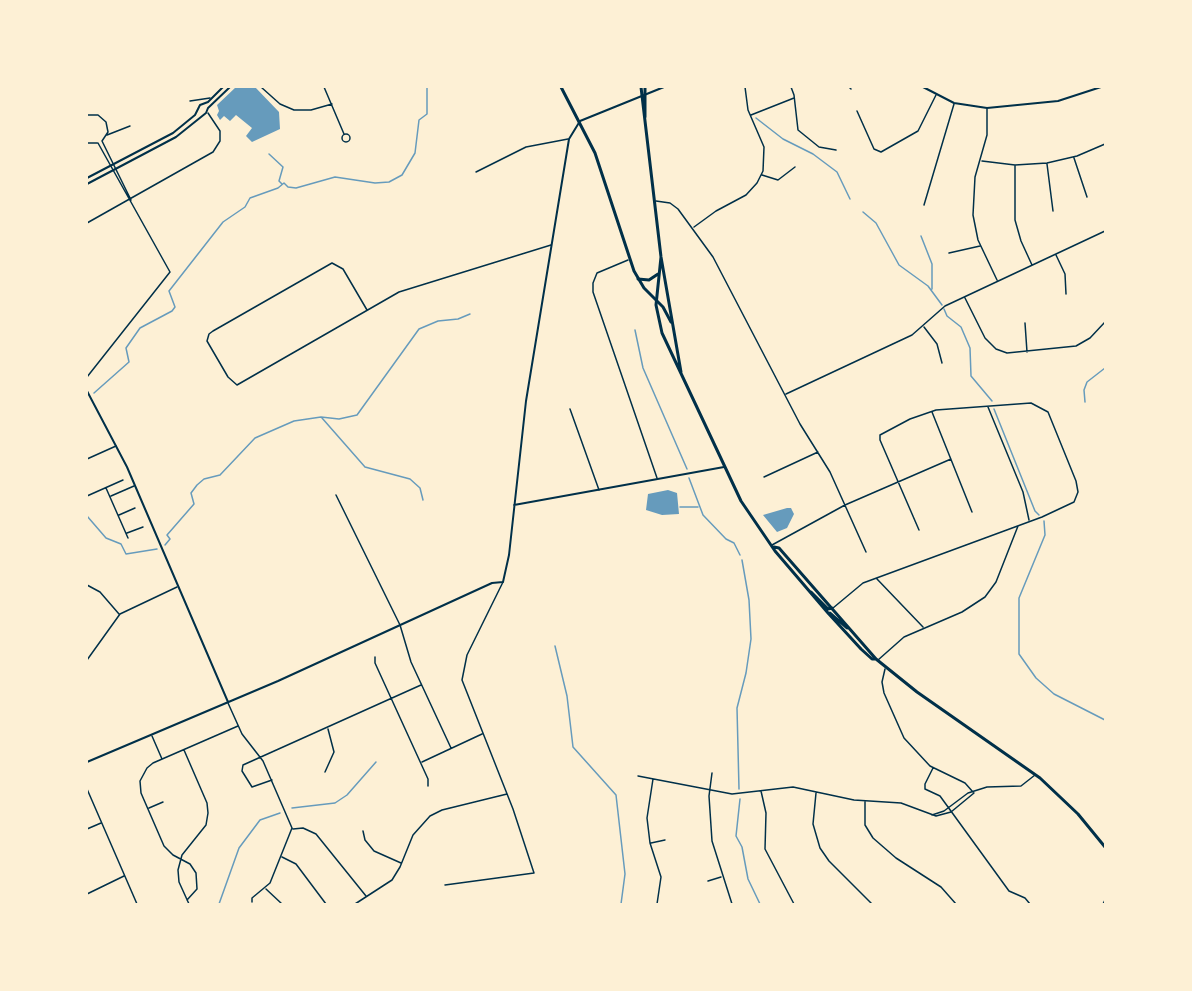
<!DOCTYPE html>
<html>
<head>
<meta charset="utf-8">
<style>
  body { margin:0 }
  #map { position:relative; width:1192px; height:991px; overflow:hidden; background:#fdf0d5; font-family:Arial,sans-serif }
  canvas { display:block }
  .frame { position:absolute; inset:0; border:88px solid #fdf0d5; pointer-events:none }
</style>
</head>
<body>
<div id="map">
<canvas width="1192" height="991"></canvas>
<div class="frame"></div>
</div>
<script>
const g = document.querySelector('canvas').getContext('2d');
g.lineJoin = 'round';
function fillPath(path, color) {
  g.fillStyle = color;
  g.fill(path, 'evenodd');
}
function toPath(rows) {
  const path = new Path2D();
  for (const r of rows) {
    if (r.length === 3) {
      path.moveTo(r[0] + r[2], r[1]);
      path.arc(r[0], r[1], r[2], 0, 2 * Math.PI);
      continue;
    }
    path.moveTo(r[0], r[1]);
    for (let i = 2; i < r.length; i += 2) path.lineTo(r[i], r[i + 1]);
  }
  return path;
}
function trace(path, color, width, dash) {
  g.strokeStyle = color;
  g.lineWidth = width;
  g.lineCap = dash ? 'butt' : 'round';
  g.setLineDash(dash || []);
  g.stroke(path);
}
const water = toPath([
  [236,87,255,87,279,112,280,129,252,142,246,136,252,128,236,115,230,121,224,116,220,120,217,115,219,111,217,105],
  [668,490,677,493,679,514,662,515,646,510,648,494],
  [787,508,791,508,794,514,787,528,777,532,763,515]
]);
const stream = toPath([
  [756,118,783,139,813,154,837,172,850,199],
  [269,154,283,167,279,181,282,184],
  [863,212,876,223,899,265,928,286,942,305],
  [921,236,932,264,932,289],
  [944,309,947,316,961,327,970,348,971,376,992,401],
  [635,330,643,368,687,469],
  [94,393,129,362,126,348,140,328,172,311,175,307,169,291,223,222,245,207,250,198,278,188,284,183,288,187,296,188,335,177,375,183,389,182,402,175,415,153,419,120,427,114,427,87],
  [1085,402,1084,390,1087,382,1105,368],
  [994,409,1035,511,1039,515],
  [322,418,365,467,410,479,420,488,423,500],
  [689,478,703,515,726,539,734,543,740,555],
  [680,507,698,507],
  [87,516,106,538,121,544,126,554,157,549],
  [1044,521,1045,535,1019,598,1019,654,1036,678,1054,694,1105,720],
  [165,545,170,539,167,535,194,504,191,493,197,485,204,479,220,475,255,438,294,421,321,417,339,419,357,415,419,329,438,321,458,319,470,314],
  [555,646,567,696,573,747,616,795,625,874,621,904],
  [739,789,737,708,746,673,751,639,749,600,742,560],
  [740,799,736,836,742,847,748,879,760,904],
  [292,808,335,803,347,795,376,762],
  [219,904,239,848,260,820,280,813]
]);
const minor = toPath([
  [261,87,280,104,294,110,311,110,332,104],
  [324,87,344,134],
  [791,87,794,95,798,130,819,147,836,150],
  [849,87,851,89],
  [190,101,210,98],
  [987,109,987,135,975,177,973,215,978,240,997,280],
  [857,111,874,149,881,152,918,131,936,95],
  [87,115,98,115,106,122,108,132,102,141],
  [751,115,794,98],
  [346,138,4],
  [107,135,130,126],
  [102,141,131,200],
  [87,143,97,143],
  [1074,158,1087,197],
  [982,161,1015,165,1047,163,1077,156,1105,144],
  [1047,164,1053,211],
  [1015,166,1015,220,1021,241,1032,265],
  [476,172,526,147,568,139],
  [762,175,778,180,795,167],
  [656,201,670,203,678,209,713,257,800,424,830,472,866,552],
  [924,205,954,104],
  [87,223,213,152,220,141,220,131,208,113],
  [694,227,716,211,746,195,757,183,763,171,764,147,748,110,745,87],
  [949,253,980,246],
  [1056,255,1065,274,1066,294],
  [628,260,597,273,593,283,593,292,657,478],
  [965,298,985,338,996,349,1007,353,1076,346,1090,338,1105,322],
  [367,310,343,269,332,263,213,331,209,334,207,341,228,377,237,385,399,292,551,245],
  [1025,323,1027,352],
  [924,327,937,344,942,363],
  [87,377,170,272,98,143],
  [786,394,912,335,945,306,1105,231],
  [988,407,1023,492,1029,520],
  [570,409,599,490],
  [932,412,972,512],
  [87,459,116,446],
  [764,477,818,452],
  [106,488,128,538],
  [336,495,400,625,411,662,451,748],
  [87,496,123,480],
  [111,496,134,486],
  [119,515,135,508],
  [127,533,143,527],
  [772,545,845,505,951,459],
  [877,579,923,627],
  [87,585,100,592,119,614],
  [833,608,863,583,1042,517,1074,502,1078,492,1076,481,1048,412,1031,403,936,410,910,419,880,435,880,440,919,530],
  [375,657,375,663,428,779,428,786],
  [87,660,120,614,177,587],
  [878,660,904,637,962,612,985,597,996,582,1018,526],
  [885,669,882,682,884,693,904,738,930,766,965,783,973,792],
  [228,703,242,734,263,761,292,828,270,883,252,898,252,902],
  [152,736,162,759],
  [184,750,207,803,208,813,206,825,182,855,178,870,179,882,189,904],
  [422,762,482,734],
  [933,768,925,784,925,789,940,796,1009,891,1025,898,1030,904],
  [325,772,334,752,328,729],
  [712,773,709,796,712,841,732,904],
  [638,776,732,794,793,787,854,800,901,803,936,816,951,812,974,793],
  [653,779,647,818,650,843,661,877,657,904],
  [272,780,252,787,242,771,243,765,421,685],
  [87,789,137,904],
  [761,791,766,813,765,849,794,904],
  [816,793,813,824,820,848,829,861,872,904],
  [865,802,865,825,873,838,896,858,941,887,956,904],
  [149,808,163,802],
  [932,815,944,811,968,793,987,787,1021,786,1035,775],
  [87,829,101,823],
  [293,829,303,828,316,834,366,896],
  [363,831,365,840,374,851,401,863],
  [651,843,665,840],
  [282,857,296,864,326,904],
  [708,881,721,877],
  [445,885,534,873,513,809,462,680,467,655,503,582],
  [266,889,282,904],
  [87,894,124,876],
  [187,900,197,889,196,873,190,864,173,855,164,846,141,793,140,781,147,768,153,763,238,726],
  [355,904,392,880,400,867,413,835,430,816,442,810,507,794],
  [1103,904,1105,900]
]);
const tertiary = toPath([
  [923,87,954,103,987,108,1058,101,1101,87],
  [87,178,173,133,195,115,200,105,208,102,223,87],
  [87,184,176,137,206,113,208,108,230,87],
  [87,391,127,467,228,702],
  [514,505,724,467],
  [87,762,278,681,492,583,503,582,509,555,526,401,569,139,580,121,664,87]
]);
const primary = toPath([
  [561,87,595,153,634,271,644,288,663,307,671,322]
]);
const trunk = toPath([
  [641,87,661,257,681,372],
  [645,87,645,117],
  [661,257,656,305,662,333,741,501,775,551,828,613,861,649,872,659,876,659],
  [638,279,649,280,658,274],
  [774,547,779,548,876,659,917,692,1040,778,1078,814,1105,847],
  [811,592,828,609,832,608],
  [830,613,847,628]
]);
fillPath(water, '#669bbc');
trace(stream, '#669bbc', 1.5);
trace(minor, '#003049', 1.5);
trace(tertiary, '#003049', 2);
trace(primary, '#003049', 3);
trace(trunk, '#003049', 3);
</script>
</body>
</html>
